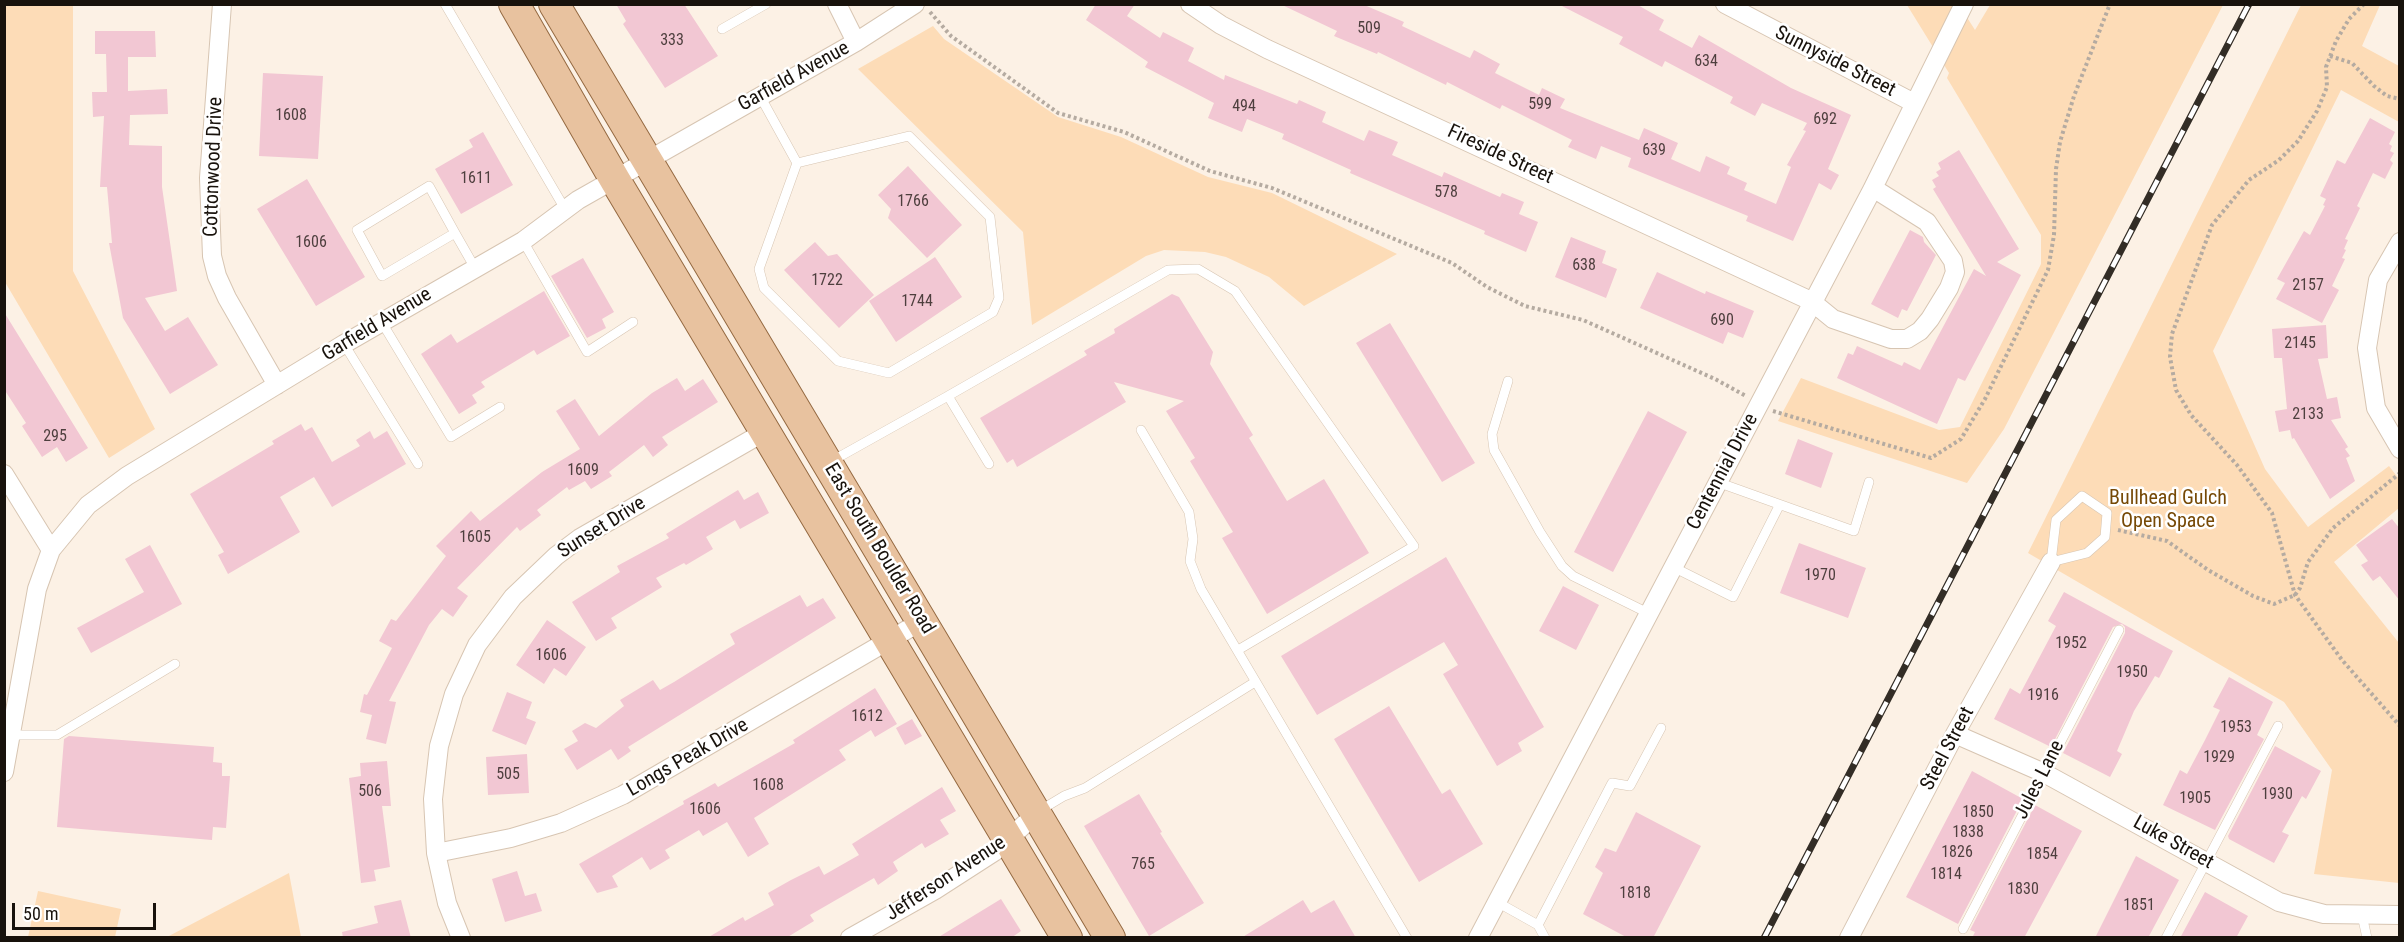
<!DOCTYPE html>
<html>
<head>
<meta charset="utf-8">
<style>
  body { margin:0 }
  #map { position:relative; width:2404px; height:942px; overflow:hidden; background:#fcf1e5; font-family:"Roboto Condensed",sans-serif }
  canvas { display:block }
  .frame { position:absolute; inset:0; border:6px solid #18120c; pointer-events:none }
  .scale { position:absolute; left:12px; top:903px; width:144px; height:27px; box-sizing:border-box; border:3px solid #18120c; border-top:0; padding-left:8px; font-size:18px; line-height:21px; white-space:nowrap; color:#18120c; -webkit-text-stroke:4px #fff; paint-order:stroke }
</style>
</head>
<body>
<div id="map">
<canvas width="2404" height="942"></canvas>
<div class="frame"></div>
<div class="scale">50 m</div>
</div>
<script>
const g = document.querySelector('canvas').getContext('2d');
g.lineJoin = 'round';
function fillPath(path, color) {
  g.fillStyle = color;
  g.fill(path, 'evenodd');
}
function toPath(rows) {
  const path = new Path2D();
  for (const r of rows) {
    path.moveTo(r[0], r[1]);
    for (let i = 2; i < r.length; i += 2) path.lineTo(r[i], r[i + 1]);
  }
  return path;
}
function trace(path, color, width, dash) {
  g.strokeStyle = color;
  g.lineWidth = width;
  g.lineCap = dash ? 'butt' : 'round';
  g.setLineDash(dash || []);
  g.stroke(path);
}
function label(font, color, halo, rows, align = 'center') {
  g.font = font + ' "Roboto Condensed",sans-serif';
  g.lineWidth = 5;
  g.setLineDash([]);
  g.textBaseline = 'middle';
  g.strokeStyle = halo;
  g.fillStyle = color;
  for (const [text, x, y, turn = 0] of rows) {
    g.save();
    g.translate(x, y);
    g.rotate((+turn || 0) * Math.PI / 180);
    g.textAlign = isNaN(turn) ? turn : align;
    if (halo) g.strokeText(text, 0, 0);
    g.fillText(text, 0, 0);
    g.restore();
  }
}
const green = toPath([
  [4,5,73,5,73,271,155,429,109,458,5,282],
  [1907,5,1959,5,1975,30,1990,5,2223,5,2004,429,1967,483,1778,421,1801,378,1939,430,1960,427,2041,264,2041,235,1947,78,1949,73],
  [2301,5,2380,5,2362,46,2399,66,2399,122,2341,90,2213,351,2265,469,2308,527,2389,466,2399,479,2399,508,2334,562,2399,643,2399,883,2314,874,2332,770,2284,702,2028,553],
  [933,26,944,39,1058,117,1121,137,1208,177,1272,193,1397,254,1304,306,1269,277,1226,257,1205,252,1164,250,1146,256,1032,325,1023,232,858,69],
  [289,873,301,937,167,937],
  [38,891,121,909,115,937,28,937]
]);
const building = toPath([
  [616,4,684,4,718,56,665,88,623,24,626,21],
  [1096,4,1135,4,1127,16,1160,38,1163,32,1194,48,1188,61,1224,80,1225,75,1297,104,1299,100,1326,112,1322,122,1364,141,1369,130,1398,142,1392,155,1442,177,1444,172,1500,197,1502,193,1524,202,1519,214,1538,222,1526,252,1484,234,1485,231,1350,173,1351,170,1282,139,1284,134,1247,119,1242,132,1208,118,1214,103,1145,67,1148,62,1086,20],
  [1280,4,1362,4,1404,22,1402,26,1470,58,1474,50,1500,64,1495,73,1539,95,1542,88,1565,99,1560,108,1639,140,1644,128,1678,143,1671,159,1700,172,1706,156,1730,167,1727,174,1747,183,1744,190,1776,204,1791,167,1787,165,1806,131,1803,130,1807,123,1762,103,1755,116,1730,103,1733,97,1665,61,1662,67,1619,44,1623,37,1558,4,1636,4,1664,20,1659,30,1692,48,1699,35,1791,88,1851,115,1828,169,1839,175,1831,190,1819,183,1793,241,1746,221,1748,216,1628,167,1631,158,1601,146,1596,159,1568,147,1572,140,1502,105,1500,109,1447,82,1446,85,1378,52,1377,54,1334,36,1337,31],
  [95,31,155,31,156,57,128,57,128,91,167,89,168,114,130,115,129,145,162,146,162,187,177,291,145,298,165,331,188,317,218,365,170,394,123,318,109,243,112,243,107,187,100,187,104,116,93,117,92,92,107,92,106,54,95,54],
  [263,73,323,76,318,159,259,156],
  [2370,118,2395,132,2389,144,2392,146,2390,151,2394,153,2390,160,2393,163,2385,179,2373,173,2357,206,2360,208,2345,239,2348,240,2344,249,2346,250,2342,258,2345,259,2332,286,2339,290,2322,323,2276,299,2285,283,2277,279,2304,231,2310,235,2325,206,2323,205,2326,199,2320,196,2337,160,2345,164],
  [483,132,513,185,461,214,435,169,473,147,469,140],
  [1959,150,2019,249,1997,262,2021,275,1965,381,1958,378,1937,424,1837,378,1848,353,1853,355,1857,346,1902,366,1904,362,1920,370,1974,269,1986,276,1933,189,1936,187,1932,180,1939,176,1936,172,1941,169,1938,163],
  [908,166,962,225,927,258,888,218,891,209,878,195],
  [307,179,365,277,316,306,257,209],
  [1910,230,1923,237,1924,242,1936,255,1907,311,1902,309,1898,318,1871,304],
  [1571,237,1606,251,1602,263,1617,269,1606,298,1555,277],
  [815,242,828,256,837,254,874,295,839,328,784,270],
  [935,257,962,297,896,342,869,301],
  [583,258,614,312,602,319,606,328,587,338,551,276],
  [1657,272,1705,294,1706,291,1754,311,1743,338,1728,332,1723,344,1640,308],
  [544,291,570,336,537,355,534,350,481,382,485,387,472,395,477,403,459,414,421,354,451,334,457,343],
  [1172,294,1179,297,1213,352,1210,364,1253,435,1249,438,1287,501,1324,479,1369,553,1267,614,1222,538,1233,532,1190,461,1195,458,1166,411,1184,401,1114,382,1126,402,1017,467,1013,459,1007,463,980,418,1087,355,1084,351,1115,333,1114,329],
  [4,312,88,448,66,462,57,447,42,457,22,426,26,423,4,389],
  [1390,323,1475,463,1442,482,1356,343],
  [2326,325,2328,358,2318,359,2327,399,2337,397,2341,418,2331,420,2348,447,2345,449,2350,456,2346,458,2355,481,2330,499,2294,438,2292,439,2290,430,2279,432,2275,411,2287,409,2282,358,2274,358,2272,329],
  [677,378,685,391,703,379,718,402,662,437,668,445,653,457,644,445,609,472,612,476,591,489,585,481,569,490,567,487,537,510,541,515,520,531,517,527,457,588,468,596,453,617,442,609,429,625,389,701,396,702,386,744,366,739,372,715,360,712,364,694,367,695,392,648,379,641,391,619,396,621,446,556,436,546,471,511,480,521,542,472,580,449,556,411,575,399,599,436,652,393],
  [1648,411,1687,432,1613,572,1574,552],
  [301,424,305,431,312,427,332,462,360,446,356,440,370,431,374,439,387,431,406,464,332,507,314,477,280,497,300,532,228,574,218,555,224,552,190,494,274,444,272,441],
  [1798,439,1833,453,1821,488,1785,474],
  [738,490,744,500,758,492,769,513,740,529,735,520,706,537,713,549,686,565,684,563,656,578,662,587,611,618,617,628,596,641,572,602,620,572,617,566,669,538,666,534],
  [2392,519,2400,529,2400,601,2380,576,2373,581,2361,565,2368,561,2356,545],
  [1799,543,1866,568,1848,618,1780,593],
  [150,545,182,604,91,653,77,628,144,592,125,559],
  [1446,557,1544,727,1518,743,1522,751,1497,766,1443,674,1458,665,1444,642,1317,715,1281,656],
  [1563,586,1599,605,1576,650,1539,631],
  [2064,592,2173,651,2159,678,2155,676,2134,711,2117,751,2122,754,2110,777,2063,753,2125,633,2125,627,2122,624,2113,627,2051,747,1994,719,2010,688,2020,694,2056,626,2048,621],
  [800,595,807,607,823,598,836,618,628,747,631,751,618,760,611,749,577,770,564,749,578,741,572,731,585,723,596,728,624,706,620,700,653,680,660,690,674,682,735,644,730,634],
  [547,620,586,647,566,676,554,668,544,684,516,665],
  [2229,677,2273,702,2257,735,2264,739,2215,830,2163,805,2180,770,2187,774,2205,740,2220,710,2213,707],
  [875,688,897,724,875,737,871,730,839,750,846,760,754,818,769,844,748,857,727,822,703,836,699,830,665,850,670,858,650,870,642,857,612,876,618,887,597,893,579,864,684,804,683,801,715,783,718,787,795,743,793,740],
  [507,692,532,702,526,718,536,722,526,745,492,731],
  [1389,706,1442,794,1450,789,1483,844,1419,882,1334,739],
  [912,719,922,736,905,745,896,728],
  [69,736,214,747,213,762,222,763,222,776,230,776,226,828,213,827,212,840,57,827,64,739],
  [2275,746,2321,771,2306,799,2302,796,2282,832,2289,835,2274,863,2229,839,2228,836],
  [527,754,529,793,488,795,486,757],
  [387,761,391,806,382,806,390,867,374,870,376,881,361,883,349,778,361,776,360,763],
  [1972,771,2023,799,1958,924,1906,897],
  [942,787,956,811,940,820,949,834,925,848,922,843,893,862,898,871,878,885,874,878,810,915,814,921,786,938,707,938,743,917,745,921,774,905,768,893,791,880,819,866,824,875,859,855,852,844],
  [1139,794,1162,832,1160,833,1204,903,1149,936,1084,826],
  [2035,805,2082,831,2024,938,1972,938,1975,932,1970,930],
  [1636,812,1701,846,1653,938,1628,938,1583,914,1603,873,1595,867,1605,848,1616,852],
  [2136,856,2179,880,2148,938,2095,938],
  [517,871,525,896,536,893,542,911,505,922,492,879],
  [2205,892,2248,916,2236,938,2180,938],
  [1001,899,1021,931,1011,938,937,938],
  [401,900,411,938,343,938,342,932,378,923,374,906],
  [1303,900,1311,913,1334,900,1356,938,1241,938]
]);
const path = toPath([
  [2364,4,2349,19,2336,41,2326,67,2327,87,2317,111,2298,141,2279,160,2249,180,2212,225,2172,334,2170,357,2176,390,2191,415,2237,465,2272,513,2295,595,2342,660,2400,726],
  [930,12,951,36,1058,113,1124,132,1210,171,1272,188,1452,263,1487,287,1525,306,1583,320,1715,379,1746,396],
  [2330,56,2352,63,2374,86,2387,96,2400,99],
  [1773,411,1931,458,1961,439,1985,399,2048,270,2054,235,2056,169,2060,142,2074,96,2110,4],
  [2118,530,2167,541,2208,570,2253,596,2274,604,2295,595,2300,588,2308,562,2333,528,2400,473]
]);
const service = toPath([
  [445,4,565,209],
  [722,29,766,4],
  [760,96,797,163,759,269,764,288,838,361,889,373,993,312,999,298,990,217,909,136,797,163],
  [455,233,382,276,357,230,429,186,455,233,475,268],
  [523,241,587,352,633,322],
  [381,321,451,437,500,407],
  [344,344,418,464],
  [1508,381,1492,434,1494,450,1540,532,1562,566,1573,576,1648,613],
  [1141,430,1189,512,1193,539,1190,561,1201,589,1407,938],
  [830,462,948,396],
  [989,464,948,396,1168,270,1198,269,1235,291,1414,546,1238,650],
  [1717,482,1854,531,1869,482],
  [2082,496,2107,513,2105,537,2087,553,2051,562,2056,520,2082,496],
  [1673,567,1733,597,1779,506],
  [11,735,57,735,175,664],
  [1039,811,1064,796,1085,788,1255,682],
  [1497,902,1538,925,1545,938],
  [2362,915,2367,938],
  [1538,925,1612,783,1630,786,1661,728],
  [1963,929,2119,630],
  [2166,938,2278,726]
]);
const minor = toPath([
  [222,4,209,178,212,256,217,276,227,298,277,385],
  [837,4,856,42],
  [1190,4,1221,25,1267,49,1811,301,1833,319,1891,339,1907,339,1920,331,1930,319,1949,288,1955,272,1953,261,1927,222,1873,188],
  [1725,4,1914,103],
  [2400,242,2378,280,2367,348,2376,408,2400,449],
  [4,474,51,550],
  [1955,734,2044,773,2279,902,2324,914,2400,915],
  [4,772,37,589,51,550,88,505,127,476,344,344,523,241,578,200,856,42,915,4],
  [436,853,511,838,561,823,623,795,922,621],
  [461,938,447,903,436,853,433,799,439,746,454,694,477,645,513,597,556,556,580,538,766,431],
  [850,938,935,890,994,852,1037,813],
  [1478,938,1872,190,1964,4],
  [1849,938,1955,734,2051,562]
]);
const primary = toPath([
  [514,4,615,180,1067,938],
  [554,4,1110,938]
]);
const rail = toPath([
  [1764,938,2249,4]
]);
const numberNames = [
  ["509",1369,29],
  ["333",672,41],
  ["634",1706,62],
  ["599",1540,105],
  ["494",1244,107],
  ["1608",291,116],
  ["692",1825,120],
  ["639",1654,151],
  ["1611",476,179],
  ["578",1446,193],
  ["1766",913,202],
  ["1606",311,243],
  ["638",1584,266],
  ["1722",827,281],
  ["2157",2308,286],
  ["1744",917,302],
  ["690",1722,321],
  ["2145",2300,344],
  ["2133",2308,415],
  ["295",55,437],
  ["1609",583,471],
  ["1605",475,538],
  ["1970",1820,576],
  ["1952",2071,644],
  ["1606",551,656],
  ["1950",2132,673],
  ["1916",2043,696],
  ["1612",867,717],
  ["1953",2236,728],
  ["1929",2219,758],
  ["505",508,775],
  ["1608",768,786],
  ["506",370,792],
  ["1930",2277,795],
  ["1905",2195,799],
  ["1606",705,810],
  ["1850",1978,813],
  ["1838",1968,833],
  ["1826",1957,853],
  ["1854",2042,855],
  ["765",1143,865],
  ["1814",1946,875],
  ["1830",2023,890],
  ["1818",1635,894],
  ["1851",2139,906]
];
const streetNames = [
  ["Sunnyside Street",1835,62,27],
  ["Garfield Avenue",794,77,-29],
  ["Fireside Street",1500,155,25],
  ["Cottonwood Drive",214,167,-88],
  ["Garfield Avenue",377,325,-31],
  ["Centennial Drive",1723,472,-62],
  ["Sunset Drive",602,528,-32],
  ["East South Boulder Road",879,549,59],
  ["Steel Street",1948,749,-62],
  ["Longs Peak Drive",688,758,-30],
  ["Jules Lane",2040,780,-63],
  ["Luke Street",2173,843,29],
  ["Jefferson Avenue",946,879,-33]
];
const parkNames = [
  ["Bullhead Gulch",2168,499],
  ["Open Space",2168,522]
];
fillPath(green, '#fddcb7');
fillPath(building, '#f2c7d3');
trace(service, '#d7c5b2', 10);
trace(minor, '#d7c5b2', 20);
trace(primary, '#956a42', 32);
trace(path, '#b5aba1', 4, [3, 3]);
trace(service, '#fff', 9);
trace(minor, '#fff', 18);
trace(primary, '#e8c29f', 30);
trace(rail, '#332d26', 7);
trace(rail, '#fff', 4.5, [14]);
label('16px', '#4e3f3e', null, numberNames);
label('20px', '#18120c', '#fff', streetNames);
label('20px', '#764906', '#fff', parkNames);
</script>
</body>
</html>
